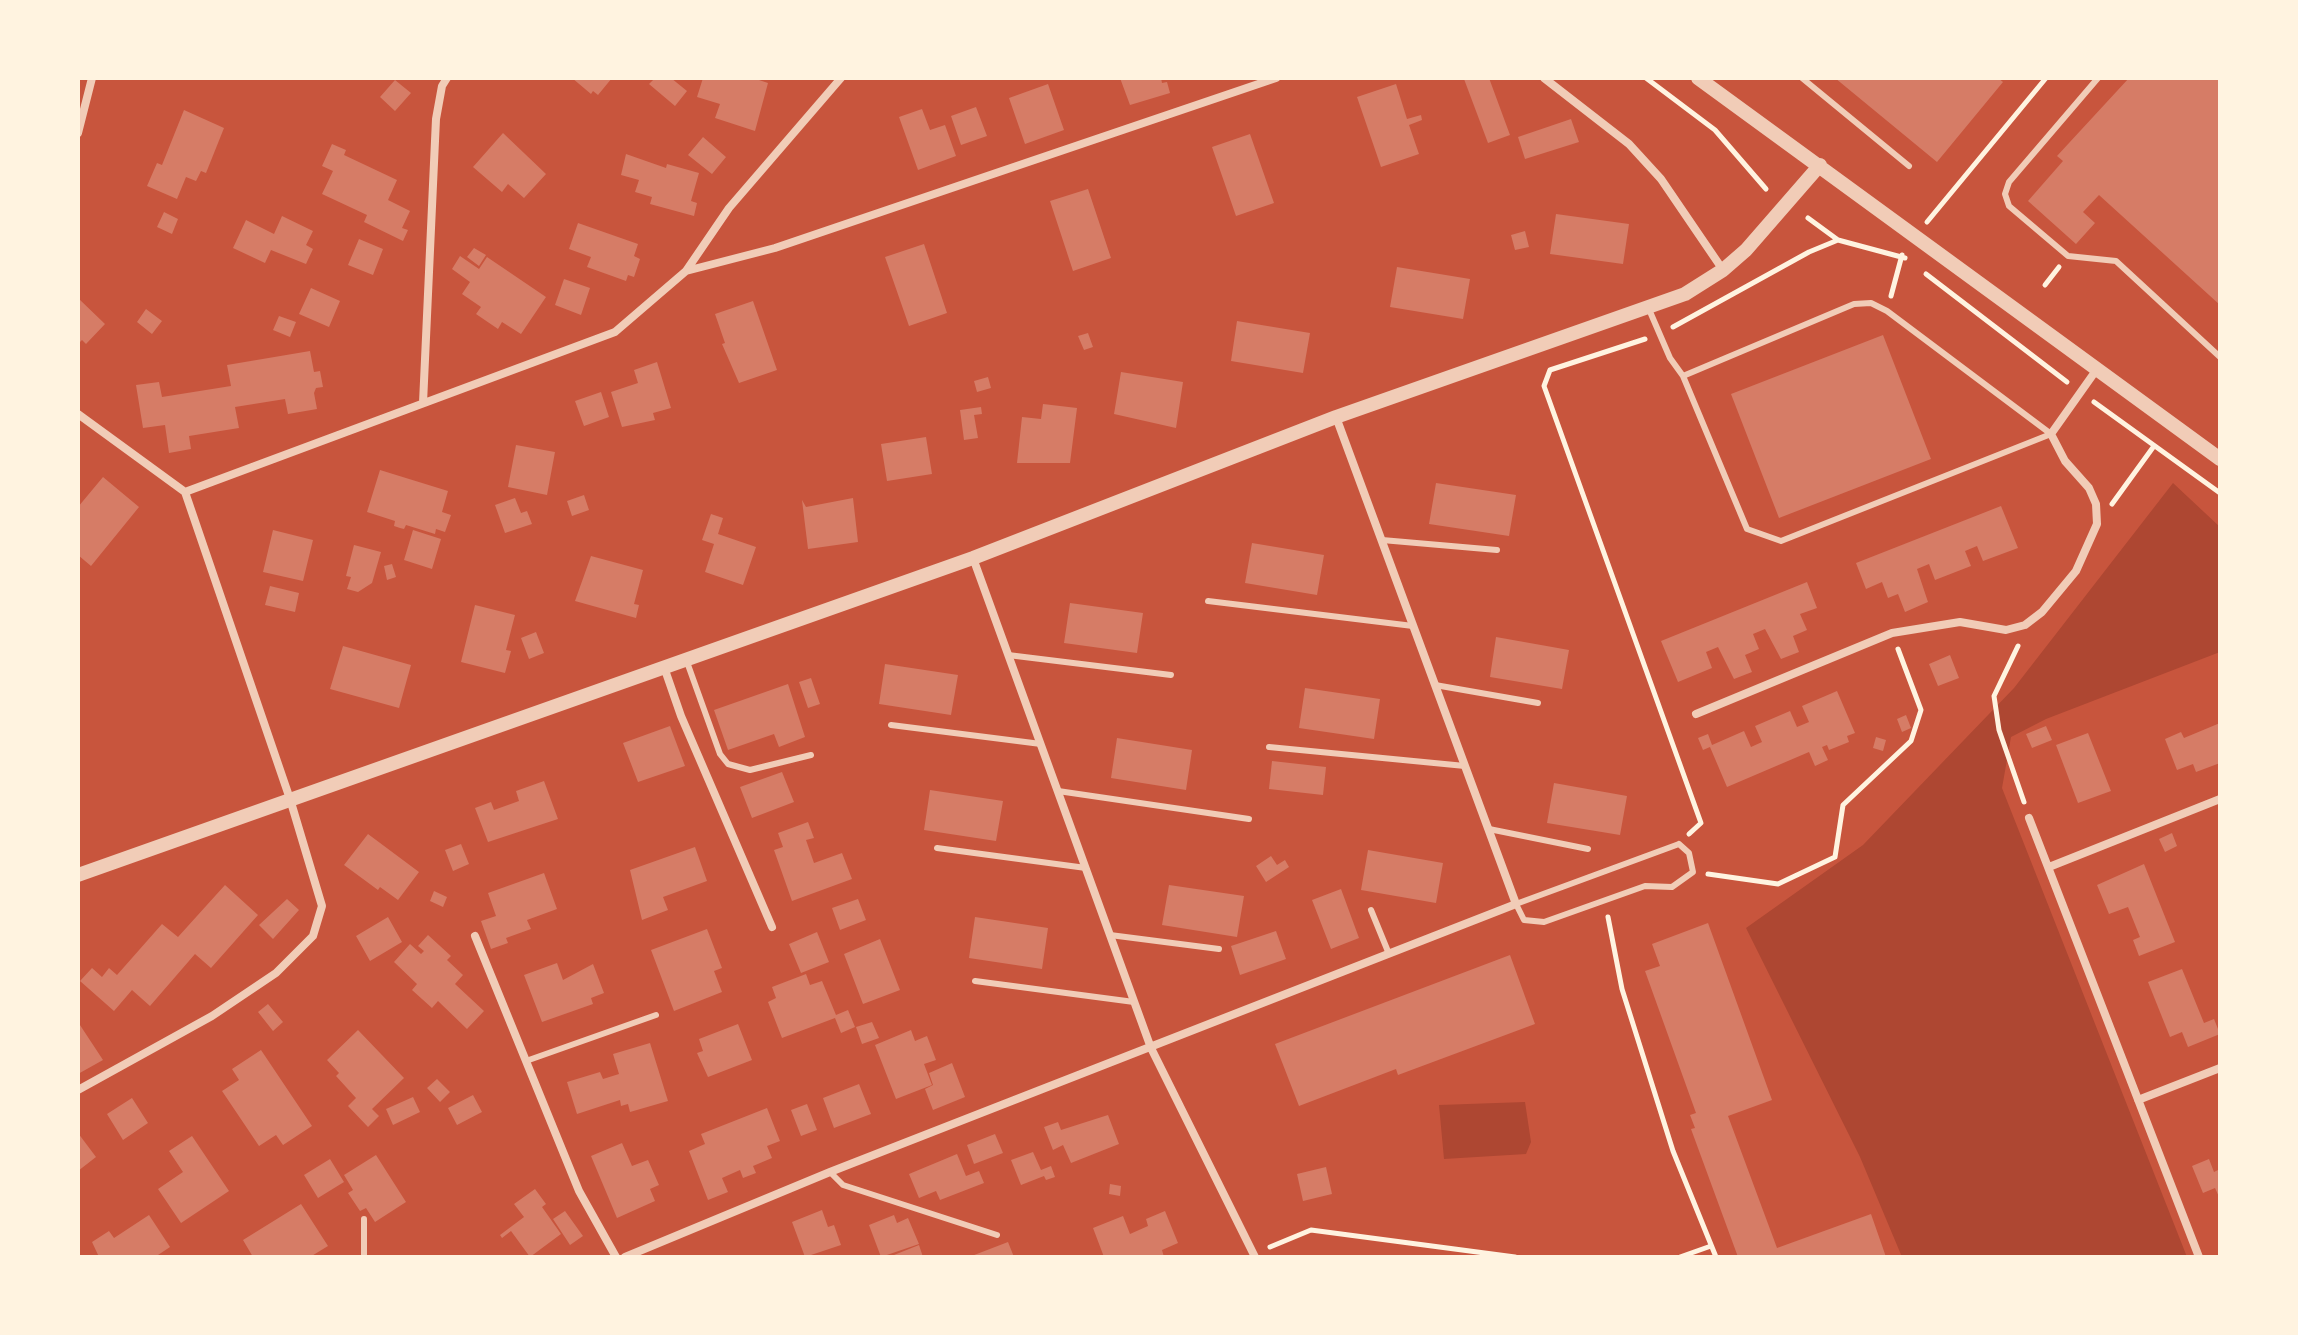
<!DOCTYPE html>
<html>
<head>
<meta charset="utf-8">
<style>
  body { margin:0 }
  #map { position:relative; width:2298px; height:1335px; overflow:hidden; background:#c8553d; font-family:"Nunito Sans",sans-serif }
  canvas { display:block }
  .frame { position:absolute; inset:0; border:80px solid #fff3e0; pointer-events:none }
</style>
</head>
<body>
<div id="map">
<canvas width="2298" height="1335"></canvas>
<div class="frame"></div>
</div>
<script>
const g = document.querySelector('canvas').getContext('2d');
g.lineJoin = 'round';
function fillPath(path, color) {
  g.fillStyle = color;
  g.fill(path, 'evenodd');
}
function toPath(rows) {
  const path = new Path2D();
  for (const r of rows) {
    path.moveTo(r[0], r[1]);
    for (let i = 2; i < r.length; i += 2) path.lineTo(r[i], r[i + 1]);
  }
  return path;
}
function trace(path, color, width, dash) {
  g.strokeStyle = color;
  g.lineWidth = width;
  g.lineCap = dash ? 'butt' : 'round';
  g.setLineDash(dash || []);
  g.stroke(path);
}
const green = toPath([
  [2173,483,2220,527,2220,652,2046,719,2011,737,2002,788,2187,1257,1902,1257,1860,1157,1746,928,1863,845,2014,688],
  [1525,1102,1531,1142,1526,1154,1444,1159,1439,1105]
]);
const building = toPath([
  [572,78,612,78,598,95,593,91,591,94],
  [655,78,671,78,687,91,675,106,649,84],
  [703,78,753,78,768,83,755,131,715,118,720,104,697,97],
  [1120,78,1161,78,1162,83,1167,82,1170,93,1130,105],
  [1489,78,1510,135,1488,143,1464,79],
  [1835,78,1998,78,2003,82,1937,162],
  [2129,78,2220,78,2220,305,2099,195,2083,212,2095,223,2076,244,2028,201,2063,161,2057,156],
  [395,80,411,93,395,111,380,97],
  [1048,84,1064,130,1025,144,1009,98],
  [1396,84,1407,119,1421,115,1422,120,1409,125,1419,154,1381,167,1357,97],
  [976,107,987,136,961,145,951,116],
  [922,109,930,130,945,125,956,156,918,170,899,117],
  [184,110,224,128,206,173,201,171,196,181,186,177,177,199,147,186,157,163,162,165],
  [1571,119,1579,142,1525,159,1518,137],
  [503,133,546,174,524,198,508,184,502,192,473,167],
  [1250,134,1274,203,1236,216,1212,147],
  [703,137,726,157,712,174,688,155],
  [332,144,346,150,344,155,397,180,388,200,410,211,402,228,408,230,403,241,364,222,367,215,322,194,333,171,322,166],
  [626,154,666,168,667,164,699,173,691,201,697,203,694,216,650,204,652,197,635,192,639,180,621,175],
  [1088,189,1111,258,1073,271,1050,201],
  [164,212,178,219,172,234,157,227],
  [1556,214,1629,224,1623,264,1550,254],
  [282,216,313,231,306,245,313,249,306,264,271,250,265,263,233,248,246,220,274,234],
  [578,223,638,244,634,256,640,259,634,277,628,275,626,281,587,267,591,257,569,249],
  [1525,231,1529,247,1515,250,1511,235],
  [359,239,383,249,373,275,348,265],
  [924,244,947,313,909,326,885,257],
  [474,248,486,255,479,266,467,257],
  [460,256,479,269,487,257,546,297,521,334,502,322,498,329,476,314,481,307,462,294,470,282,452,269],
  [1397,267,1470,279,1463,319,1390,307],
  [564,279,590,288,581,315,555,305],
  [311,288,340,301,329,327,299,314],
  [78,298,105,324,86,344,82,340,78,344],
  [753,301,777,370,739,383,722,344,725,343,715,314],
  [146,309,162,321,152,334,137,322],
  [279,316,296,322,290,337,273,330],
  [1237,321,1310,333,1303,373,1231,361],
  [1088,333,1093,347,1084,350,1078,336],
  [1883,335,1931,459,1779,518,1731,394],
  [310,351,314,372,320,371,323,387,316,388,314,393,317,409,288,414,285,399,235,407,239,428,189,436,191,449,169,453,165,425,143,428,136,385,159,382,162,397,231,386,227,365],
  [657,362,671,408,653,413,655,420,622,427,611,392,638,383,634,370],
  [1121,372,1183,382,1176,428,1114,414],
  [988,377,991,388,977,392,974,381],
  [601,392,609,417,584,426,575,401],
  [1043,404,1077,408,1070,463,1017,463,1022,417,1041,419],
  [981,407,982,414,974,415,978,438,964,440,960,410],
  [926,437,932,474,887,481,881,444],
  [516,445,555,452,547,495,508,487],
  [380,470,448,491,442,512,451,515,445,532,436,529,435,534,406,525,404,529,400,528,394,526,395,521,367,512],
  [103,477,139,507,91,566,78,555,78,507],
  [1436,483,1516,495,1509,536,1429,524],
  [584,495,589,510,572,516,567,501],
  [515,498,521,513,527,511,532,524,505,533,495,505],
  [853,498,858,542,808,549,802,500,806,507],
  [2001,506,2018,548,1983,561,1977,546,1965,551,1971,566,1935,580,1929,564,1917,569,1928,602,1905,612,1898,594,1888,598,1882,582,1866,589,1856,563],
  [711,514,723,518,718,534,756,547,743,585,705,572,714,544,702,540],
  [273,530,313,540,303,581,263,572],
  [413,530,441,539,432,569,404,560],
  [1252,543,1324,555,1317,595,1245,583],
  [354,545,381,552,372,583,358,592,347,589,351,577,346,576],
  [591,556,643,570,634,604,639,605,636,618,575,601],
  [392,564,396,577,387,580,384,566],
  [1807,582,1817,608,1800,614,1807,630,1793,636,1799,652,1781,659,1765,629,1753,634,1759,649,1745,655,1752,672,1734,679,1718,647,1706,652,1712,668,1678,682,1661,641],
  [270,586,299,593,295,612,265,605],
  [1070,603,1143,613,1137,653,1064,643],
  [475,605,515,615,506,650,511,651,505,673,461,662],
  [536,632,544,653,529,659,521,638],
  [1496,637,1569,650,1562,689,1490,677],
  [343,646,411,665,399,708,330,689],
  [1950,655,1959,678,1938,686,1929,664],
  [885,664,958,675,951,715,879,704],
  [811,678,820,704,808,708,799,682],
  [788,684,805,737,779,747,774,734,728,750,714,710],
  [1305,688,1380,699,1374,739,1299,728],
  [1837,691,1855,733,1847,736,1849,742,1829,750,1827,745,1822,747,1828,760,1815,766,1809,752,1727,787,1710,747,1703,750,1698,738,1708,734,1712,745,1744,731,1751,747,1762,742,1755,726,1790,711,1797,727,1809,722,1802,706],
  [1906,715,1911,728,1902,732,1897,719],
  [2220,723,2220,763,2196,772,2193,764,2177,770,2165,739,2181,732,2184,738],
  [670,726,685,766,638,782,623,743],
  [2046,726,2052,740,2032,748,2026,734],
  [2088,733,2111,791,2078,803,2056,745],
  [1876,737,1886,740,1883,751,1873,748],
  [1117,738,1192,750,1186,790,1111,778],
  [1272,761,1326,767,1323,795,1269,789],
  [782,772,794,802,752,818,740,787],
  [544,781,558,819,488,842,475,808,491,802,494,810,519,801,516,791],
  [1554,783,1627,796,1620,835,1547,823],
  [930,790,1003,801,996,841,924,830],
  [808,822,814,838,806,840,814,863,842,853,852,879,792,901,774,850,783,847,778,833],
  [2172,833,2177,846,2165,852,2159,839],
  [368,834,419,872,398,900,380,887,378,890,344,865],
  [461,844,469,864,453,871,445,850],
  [695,847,707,881,663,897,668,910,642,920,630,870],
  [1368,850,1443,863,1436,903,1361,890],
  [1271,856,1277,865,1285,860,1289,867,1266,882,1256,866],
  [2144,864,2175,942,2139,956,2133,940,2140,937,2128,907,2109,914,2097,885],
  [544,873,557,909,527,920,531,929,506,938,508,943,491,949,481,921,496,916,488,893],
  [225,885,258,915,211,968,195,954,150,1006,132,990,114,1011,80,981,92,968,102,977,109,968,117,975,162,924,178,937],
  [1169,885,1244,896,1237,937,1162,925],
  [1341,889,1359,938,1331,949,1312,900],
  [434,891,447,897,443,907,430,901],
  [287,899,299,910,273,939,259,925],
  [858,899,866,920,840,930,832,908],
  [388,917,402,942,370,961,356,936],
  [975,917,1048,928,1042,969,969,958],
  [1708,923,1772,1100,1728,1116,1777,1248,1871,1214,1886,1257,1738,1257,1691,1129,1695,1128,1690,1115,1696,1113,1645,971,1660,966,1652,944],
  [707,929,722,968,714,971,722,992,674,1011,651,950],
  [1276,931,1286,959,1240,975,1231,946],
  [817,932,829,962,801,973,789,944],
  [428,935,451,956,447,960,463,975,455,984,484,1011,467,1029,438,1001,432,1008,412,990,417,984,394,962,410,944,421,954,424,951,418,946],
  [880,939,900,990,863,1004,844,954],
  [1510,955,1535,1024,1398,1075,1396,1069,1299,1106,1275,1044],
  [557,963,563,980,593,964,604,993,591,998,593,1004,542,1022,524,975],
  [2182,969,2204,1023,2214,1019,2220,1034,2188,1047,2182,1032,2170,1037,2148,982],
  [806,974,810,985,822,981,836,1015,848,1010,855,1027,841,1033,835,1018,782,1038,768,1002,776,998,772,987],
  [268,1004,283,1022,273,1031,258,1012],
  [78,1022,103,1060,78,1074,80,1066],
  [872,1022,879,1038,862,1044,856,1027],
  [738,1024,752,1060,708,1077,697,1053,703,1051,699,1039],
  [358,1030,404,1078,372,1109,379,1116,368,1127,348,1106,356,1098,336,1076,339,1073,327,1060],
  [911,1030,915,1041,927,1036,936,1060,924,1064,932,1085,896,1099,875,1045],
  [650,1043,668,1101,630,1112,628,1104,621,1106,620,1100,577,1114,567,1082,600,1072,603,1079,619,1074,613,1054],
  [261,1050,312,1126,283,1145,276,1135,259,1146,222,1091,239,1080,232,1069],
  [952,1063,965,1097,933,1110,925,1089,933,1085,929,1073],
  [437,1079,450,1092,440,1102,427,1088],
  [859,1084,871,1114,834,1128,823,1098],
  [473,1095,482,1112,457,1125,448,1108],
  [413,1097,420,1112,393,1125,386,1109],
  [132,1098,148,1123,123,1140,107,1114],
  [807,1104,817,1130,801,1136,791,1110],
  [767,1108,780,1141,767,1146,772,1158,753,1166,756,1173,743,1178,740,1170,722,1178,728,1192,708,1200,689,1151,705,1144,701,1134],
  [1108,1115,1119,1144,1071,1163,1063,1145,1053,1150,1044,1127,1058,1122,1061,1130],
  [78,1133,96,1157,78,1171],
  [995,1134,1003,1153,974,1164,967,1145],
  [192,1136,229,1191,181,1223,158,1189,183,1172,169,1151],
  [622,1143,632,1166,648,1160,659,1185,650,1189,655,1201,617,1218,591,1156],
  [1033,1152,1041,1170,1051,1166,1055,1177,1046,1180,1044,1176,1021,1185,1011,1160],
  [957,1154,966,1176,979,1171,984,1183,940,1200,936,1191,919,1198,909,1174],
  [376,1155,406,1202,375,1222,366,1208,360,1211,348,1193,353,1190,344,1175],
  [330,1159,344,1182,318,1198,304,1175],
  [2209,1159,2214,1172,2220,1169,2220,1199,2215,1188,2203,1193,2192,1166],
  [1326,1167,1332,1194,1303,1201,1297,1174],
  [1110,1184,1121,1186,1120,1196,1109,1194],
  [535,1189,546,1204,542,1207,561,1234,530,1257,511,1231,502,1238,500,1235,524,1217,514,1204],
  [301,1204,328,1246,310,1257,253,1257,243,1240],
  [822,1210,828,1227,834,1225,841,1245,805,1257,792,1222],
  [565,1211,583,1236,570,1245,553,1219],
  [1165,1211,1178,1243,1162,1250,1164,1257,1104,1257,1093,1228,1123,1216,1130,1234,1148,1226,1146,1219],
  [149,1215,170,1247,155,1257,99,1257,92,1242,109,1231,114,1238],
  [894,1215,897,1223,908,1218,919,1244,881,1257,869,1225],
  [1008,1242,1014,1257,969,1257],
  [919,1245,923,1257,889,1257]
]);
const path = toPath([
  [1646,78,1715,130,1766,189],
  [1808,218,1838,240,1905,258],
  [1927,222,2046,78],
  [1926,274,2067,382],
  [2045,285,2059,267],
  [1891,296,1902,255],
  [1673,327,1809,252,1838,240],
  [1645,339,1550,370,1544,386,1701,823,1689,834],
  [2094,402,2220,493],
  [2112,504,2154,446],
  [2018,646,1994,696,1999,730,2024,802],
  [1708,874,1778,884,1835,857,1843,805,1911,741,1921,710,1898,649],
  [1608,917,1622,989,1673,1151,1716,1257],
  [1270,1247,1311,1230,1515,1257],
  [1680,1257,1711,1246]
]);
const service = toPath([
  [1802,78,1909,166],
  [2098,78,2009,182,2005,194,2009,206,2068,256,2116,261,2220,357],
  [1648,307,1670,358,1683,376,1854,304,1871,303,1887,311,2051,434],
  [1683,376,1747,529,1781,541,2051,434],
  [1382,540,1497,550],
  [1208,601,1413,626],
  [1008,655,1171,675],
  [687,662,720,754,728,764,750,770,811,755],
  [1435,685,1538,703],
  [891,725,1041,744],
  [1269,747,1465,766],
  [1058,791,1249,819],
  [1489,829,1588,849],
  [1679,844,1689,853,1693,872,1672,887,1645,886,1544,922,1524,920,1516,904,1679,844],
  [937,848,1086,868],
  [1371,910,1389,954],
  [1110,935,1219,949],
  [975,981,1134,1002],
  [526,1061,656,1015],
  [830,1172,843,1185,997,1235],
  [364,1219,364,1257]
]);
const minor = toPath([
  [1544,78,1629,144,1661,179,1723,270],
  [78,133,92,78],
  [686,271,729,208,841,78],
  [423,403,436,119,442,86,447,78],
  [78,414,185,492],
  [973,558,1151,1048,1255,1257],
  [664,667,681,716,772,927],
  [1696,714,1892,633,1960,622,2006,630,2025,625,2042,612,2076,571,2097,524,2096,504,2089,488,2065,461,2051,434,2097,369],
  [2029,818,2199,1257],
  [2049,867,2220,799],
  [475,936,579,1191,616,1257],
  [78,1090,212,1016,276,973,313,936,322,906,290,799,185,492,615,332,686,271,775,248,1276,78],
  [2138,1100,2220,1068],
  [625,1257,830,1172,1516,904,1336,417]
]);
const tertiary = toPath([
  [1698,78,2220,459],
  [78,875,973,558,1336,417,1685,294,1723,270,1746,250,1820,165]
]);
fillPath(green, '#ae4732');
fillPath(building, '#d67c66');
trace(path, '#fff3e0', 5);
trace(service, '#f1ccb7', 6);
trace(minor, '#f1ccb7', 8);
trace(tertiary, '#f1ccb7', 14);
</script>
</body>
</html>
